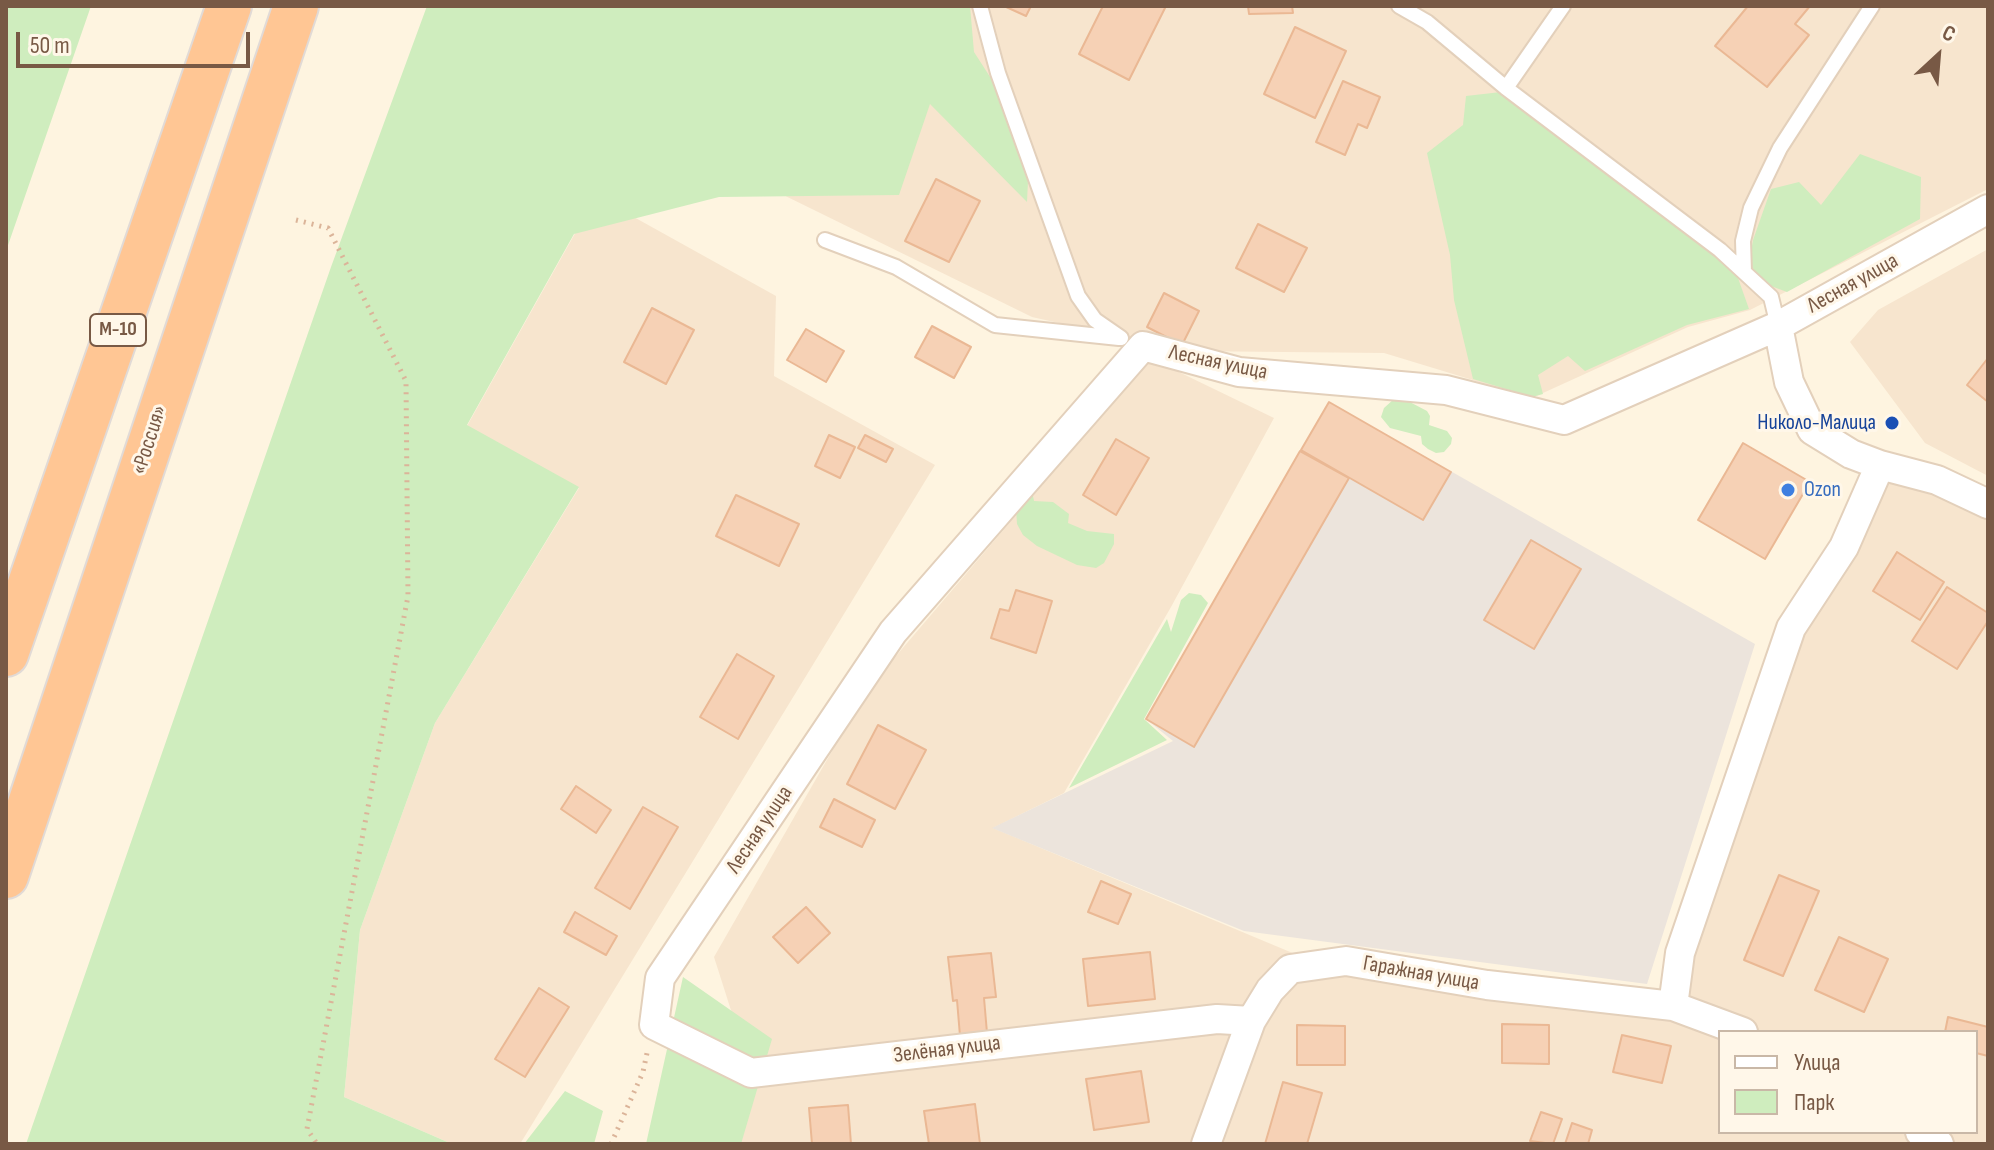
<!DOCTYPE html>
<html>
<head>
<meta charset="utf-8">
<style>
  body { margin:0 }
  #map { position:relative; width:1994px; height:1150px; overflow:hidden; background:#fef4e0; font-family:"Sofia Sans Condensed",sans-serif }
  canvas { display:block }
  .frame { position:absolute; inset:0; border:8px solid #785945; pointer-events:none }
  .legend { position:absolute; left:1718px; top:1030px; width:260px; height:104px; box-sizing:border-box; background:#fff7e9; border:2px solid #c9b8a7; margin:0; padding:10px 14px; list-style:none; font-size:24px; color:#785945 }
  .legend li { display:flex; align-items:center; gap:16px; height:40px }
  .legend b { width:40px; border:2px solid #c9b8a7 }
  .north { position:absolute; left:1898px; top:16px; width:80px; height:80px; -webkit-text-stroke:6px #fff7e9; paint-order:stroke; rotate:26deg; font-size:22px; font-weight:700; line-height:32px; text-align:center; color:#785945 }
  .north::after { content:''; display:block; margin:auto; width:28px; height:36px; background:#785945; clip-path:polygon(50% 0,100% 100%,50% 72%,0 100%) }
  .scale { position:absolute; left:16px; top:32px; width:234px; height:36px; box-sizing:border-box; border:4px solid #785945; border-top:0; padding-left:10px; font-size:24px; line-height:28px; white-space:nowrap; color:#785945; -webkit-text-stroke:6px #fff7e9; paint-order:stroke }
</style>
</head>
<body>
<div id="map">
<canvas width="1994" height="1150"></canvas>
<div class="frame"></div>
<ul class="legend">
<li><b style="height:10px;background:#fff"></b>Улица</li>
<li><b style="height:22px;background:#cfedbe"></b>Парк</li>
</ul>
<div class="north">С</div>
<div class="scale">50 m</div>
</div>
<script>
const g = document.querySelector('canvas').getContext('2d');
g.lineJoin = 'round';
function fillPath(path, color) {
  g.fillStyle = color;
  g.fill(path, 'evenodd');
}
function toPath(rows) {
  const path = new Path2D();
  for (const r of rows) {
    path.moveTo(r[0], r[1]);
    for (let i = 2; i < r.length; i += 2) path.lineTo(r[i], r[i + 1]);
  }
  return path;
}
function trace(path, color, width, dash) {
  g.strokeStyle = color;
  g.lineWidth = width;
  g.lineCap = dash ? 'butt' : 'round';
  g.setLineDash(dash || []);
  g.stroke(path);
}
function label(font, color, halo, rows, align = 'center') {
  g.font = font + ' "Sofia Sans Condensed",sans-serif';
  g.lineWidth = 6;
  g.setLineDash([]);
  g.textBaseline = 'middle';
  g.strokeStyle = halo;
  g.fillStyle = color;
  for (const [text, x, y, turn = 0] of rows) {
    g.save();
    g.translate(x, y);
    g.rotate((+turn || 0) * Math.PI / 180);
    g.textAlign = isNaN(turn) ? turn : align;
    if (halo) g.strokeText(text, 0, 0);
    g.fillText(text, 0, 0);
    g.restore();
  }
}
const residential = toPath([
  [877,6,1988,6,1988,189,1750,310,1688,327,1532,398,1384,353,1185,351,1032,317,761,184],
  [596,196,776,296,774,376,935,465,520,1144,452,1144,344,1097,360,930,435,723,579,488,467,426],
  [1988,249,1988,476,1925,443,1850,342,1878,310],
  [1150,358,1274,418,1171,607,1064,793,993,828,1295,954,1266,990,1290,969,1672,1006,1791,628,1880,465,1988,504,1988,1144,724,1144,751,1073,714,957,867,690],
  [1720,1032,1976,1032,1976,1132,1720,1132]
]);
const industrial = toPath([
  [1329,402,1755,644,1647,984,1244,931,992,828,1173,741,1146,719]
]);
const green = toPath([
  [6,6,91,6,6,251],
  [427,6,970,6,974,52,1030,139,1027,202,930,104,899,195,719,197,574,234,467,425,579,487,435,723,360,930,344,1097,452,1144,26,1144,331,267],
  [1501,92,1708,250,1738,278,1749,309,1687,325,1585,371,1568,356,1538,375,1543,394,1532,397,1473,379,1454,300,1450,255,1427,153,1463,125,1466,96],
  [1860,154,1921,177,1920,219,1787,292,1763,283,1753,272,1750,258,1753,240,1771,189,1799,182,1821,205],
  [1394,399,1406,400,1427,411,1430,416,1429,425,1447,431,1452,438,1451,444,1444,452,1436,453,1428,449,1422,444,1421,436,1390,428,1381,417,1384,408],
  [1031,486,1034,501,1053,502,1069,514,1068,523,1087,531,1114,534,1114,544,1104,563,1096,568,1077,565,1037,546,1023,535,1017,524,1016,508],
  [1189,593,1201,595,1208,603,1144,719,1167,740,1069,788,1167,619,1171,632,1181,600],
  [683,977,772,1039,741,1144,646,1144],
  [565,1091,603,1111,594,1144,524,1144]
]);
const building = toPath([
  [1004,6,1031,6,1026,16,1004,6],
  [1103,6,1166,6,1129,80,1079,54,1103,6],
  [1248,6,1292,6,1293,13,1249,14,1248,6],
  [1748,6,1810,6,1795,24,1809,35,1767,87,1715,46,1748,6],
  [1295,27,1346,51,1315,118,1264,94,1295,27],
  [1343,81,1380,97,1367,128,1358,124,1345,155,1316,142,1343,81],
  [936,179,980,201,949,262,905,241,936,179],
  [1258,224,1307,248,1284,292,1236,268,1258,224],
  [1164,293,1199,311,1182,345,1147,327,1164,293],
  [652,308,694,330,666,384,624,362,652,308],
  [932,326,971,347,954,378,915,357,932,326],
  [806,329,844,351,826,382,787,360,806,329],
  [1988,358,1988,402,1967,385,1988,358],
  [1329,402,1451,472,1423,520,1301,450,1329,402],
  [829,435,855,447,840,478,815,466,829,435],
  [865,435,893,449,886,462,858,448,865,435],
  [1116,439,1149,458,1116,515,1083,495,1116,439],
  [1743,443,1810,482,1765,559,1698,520,1743,443],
  [1300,451,1349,478,1194,747,1146,719,1300,451],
  [736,495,799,524,779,566,716,536,736,495],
  [1531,540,1581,569,1534,649,1484,620,1531,540],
  [1897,552,1944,582,1920,620,1873,591,1897,552],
  [1947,587,1988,613,1988,621,1957,669,1912,641,1947,587],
  [1016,590,1052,601,1036,653,991,638,1000,609,1009,611,1016,590],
  [737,654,774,676,738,739,700,717,737,654],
  [878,725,926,750,895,809,847,784,878,725],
  [576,786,611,810,596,833,561,809,576,786],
  [834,799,875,820,862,847,820,827,834,799],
  [643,807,678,827,630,909,595,888,643,807],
  [1779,875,1819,891,1783,976,1744,960,1779,875],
  [1101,881,1131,894,1118,924,1088,912,1101,881],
  [806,907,830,933,798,963,773,937,806,907],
  [575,912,617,936,606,955,564,932,575,912],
  [1839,937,1888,959,1864,1012,1815,990,1839,937],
  [1150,952,1155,999,1088,1006,1083,959,1150,952],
  [991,953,996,997,984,998,987,1033,960,1036,957,1000,953,1001,948,957,991,953],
  [539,988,569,1007,525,1077,495,1059,539,988],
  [1948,1017,1988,1027,1988,1056,1976,1053,1976,1032,1945,1032,1948,1017],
  [1502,1024,1549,1025,1549,1064,1502,1063,1502,1024],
  [1297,1025,1345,1026,1345,1065,1297,1065,1297,1025],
  [1622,1035,1671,1046,1662,1083,1613,1072,1622,1035],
  [1141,1071,1149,1122,1094,1130,1086,1079,1141,1071],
  [1283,1082,1322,1093,1307,1144,1265,1144,1283,1082],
  [975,1104,980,1144,929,1144,924,1111,975,1104],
  [848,1105,851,1144,812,1144,809,1108,848,1105],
  [1541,1112,1562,1119,1553,1144,1530,1141,1541,1112],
  [1572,1123,1592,1130,1588,1144,1565,1144,1572,1123]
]);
const path = toPath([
  [296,220,328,228,406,381,408,596,307,1129,317,1144],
  [611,1144,643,1072,647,1053]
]);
const service = toPath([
  [980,6,998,73,1078,296,1095,320,1121,338],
  [1399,6,1427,22,1506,88,1720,250,1771,297,1778,326],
  [1506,88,1563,6],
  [825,240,896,267,995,325,1119,338],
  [1744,272,1743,241,1751,208,1780,148,1872,6]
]);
const minor = toPath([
  [1778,326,1789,382,1812,430,1851,454,1880,465,1937,480,1988,504],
  [1673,1006,1680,953,1791,628,1844,547,1880,465],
  [1251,1021,1217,1019,751,1073,654,1025,660,978,893,632,1143,346,1239,372,1446,390,1564,420,1778,326,1988,209],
  [1920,1132,1939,1144],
  [1206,1144,1251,1021,1270,990,1290,969,1346,961,1487,985,1673,1006,1743,1032]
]);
const trunk = toPath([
  [6,654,229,6],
  [6,876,296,6]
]);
const markers = [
  [1892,423,8,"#1a4fb4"],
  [1788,490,8,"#3f7fe0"]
];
const shields = [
  [118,330,56]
];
const shieldNames = [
  ["М-10",118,330]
];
const streetNames = [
  ["Лесная улица",1853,284,-29],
  ["Лесная улица",1218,363,12],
  ["«Россия»",150,440,-72],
  ["Лесная улица",760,830,-56],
  ["Гаражная улица",1421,974,10],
  ["Зелёная улица",947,1050,-7]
];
const transitNames = [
  ["Николо-Малица",1876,423]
];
const shopNames = [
  ["Ozon",1804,490]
];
fillPath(residential, '#f7e5ce');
fillPath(industrial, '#ece4dc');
fillPath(green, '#cfedbe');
fillPath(building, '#f6d1b5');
trace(building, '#eab894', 2);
trace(service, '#e3d0bb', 18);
trace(minor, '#e3d0bb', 32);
trace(trunk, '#e1dad6', 48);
trace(path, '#dbb499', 5, [2, 6]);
trace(service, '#fff', 14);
trace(minor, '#fff', 28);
trace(trunk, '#ffc694', 44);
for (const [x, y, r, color] of markers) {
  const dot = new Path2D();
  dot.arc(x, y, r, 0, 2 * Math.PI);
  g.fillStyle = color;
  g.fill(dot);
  trace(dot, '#fff7e9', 3);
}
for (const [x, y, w] of shields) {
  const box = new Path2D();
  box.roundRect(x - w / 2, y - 16, w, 32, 6);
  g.fillStyle = '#fff7e9';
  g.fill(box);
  trace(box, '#785945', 2);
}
label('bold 20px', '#785945', null, shieldNames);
label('22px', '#785945', '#fff7e9', streetNames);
label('22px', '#164399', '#fff7e9', transitNames, 'right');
label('22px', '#366cbe', '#fff7e9', shopNames, 'left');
</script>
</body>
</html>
